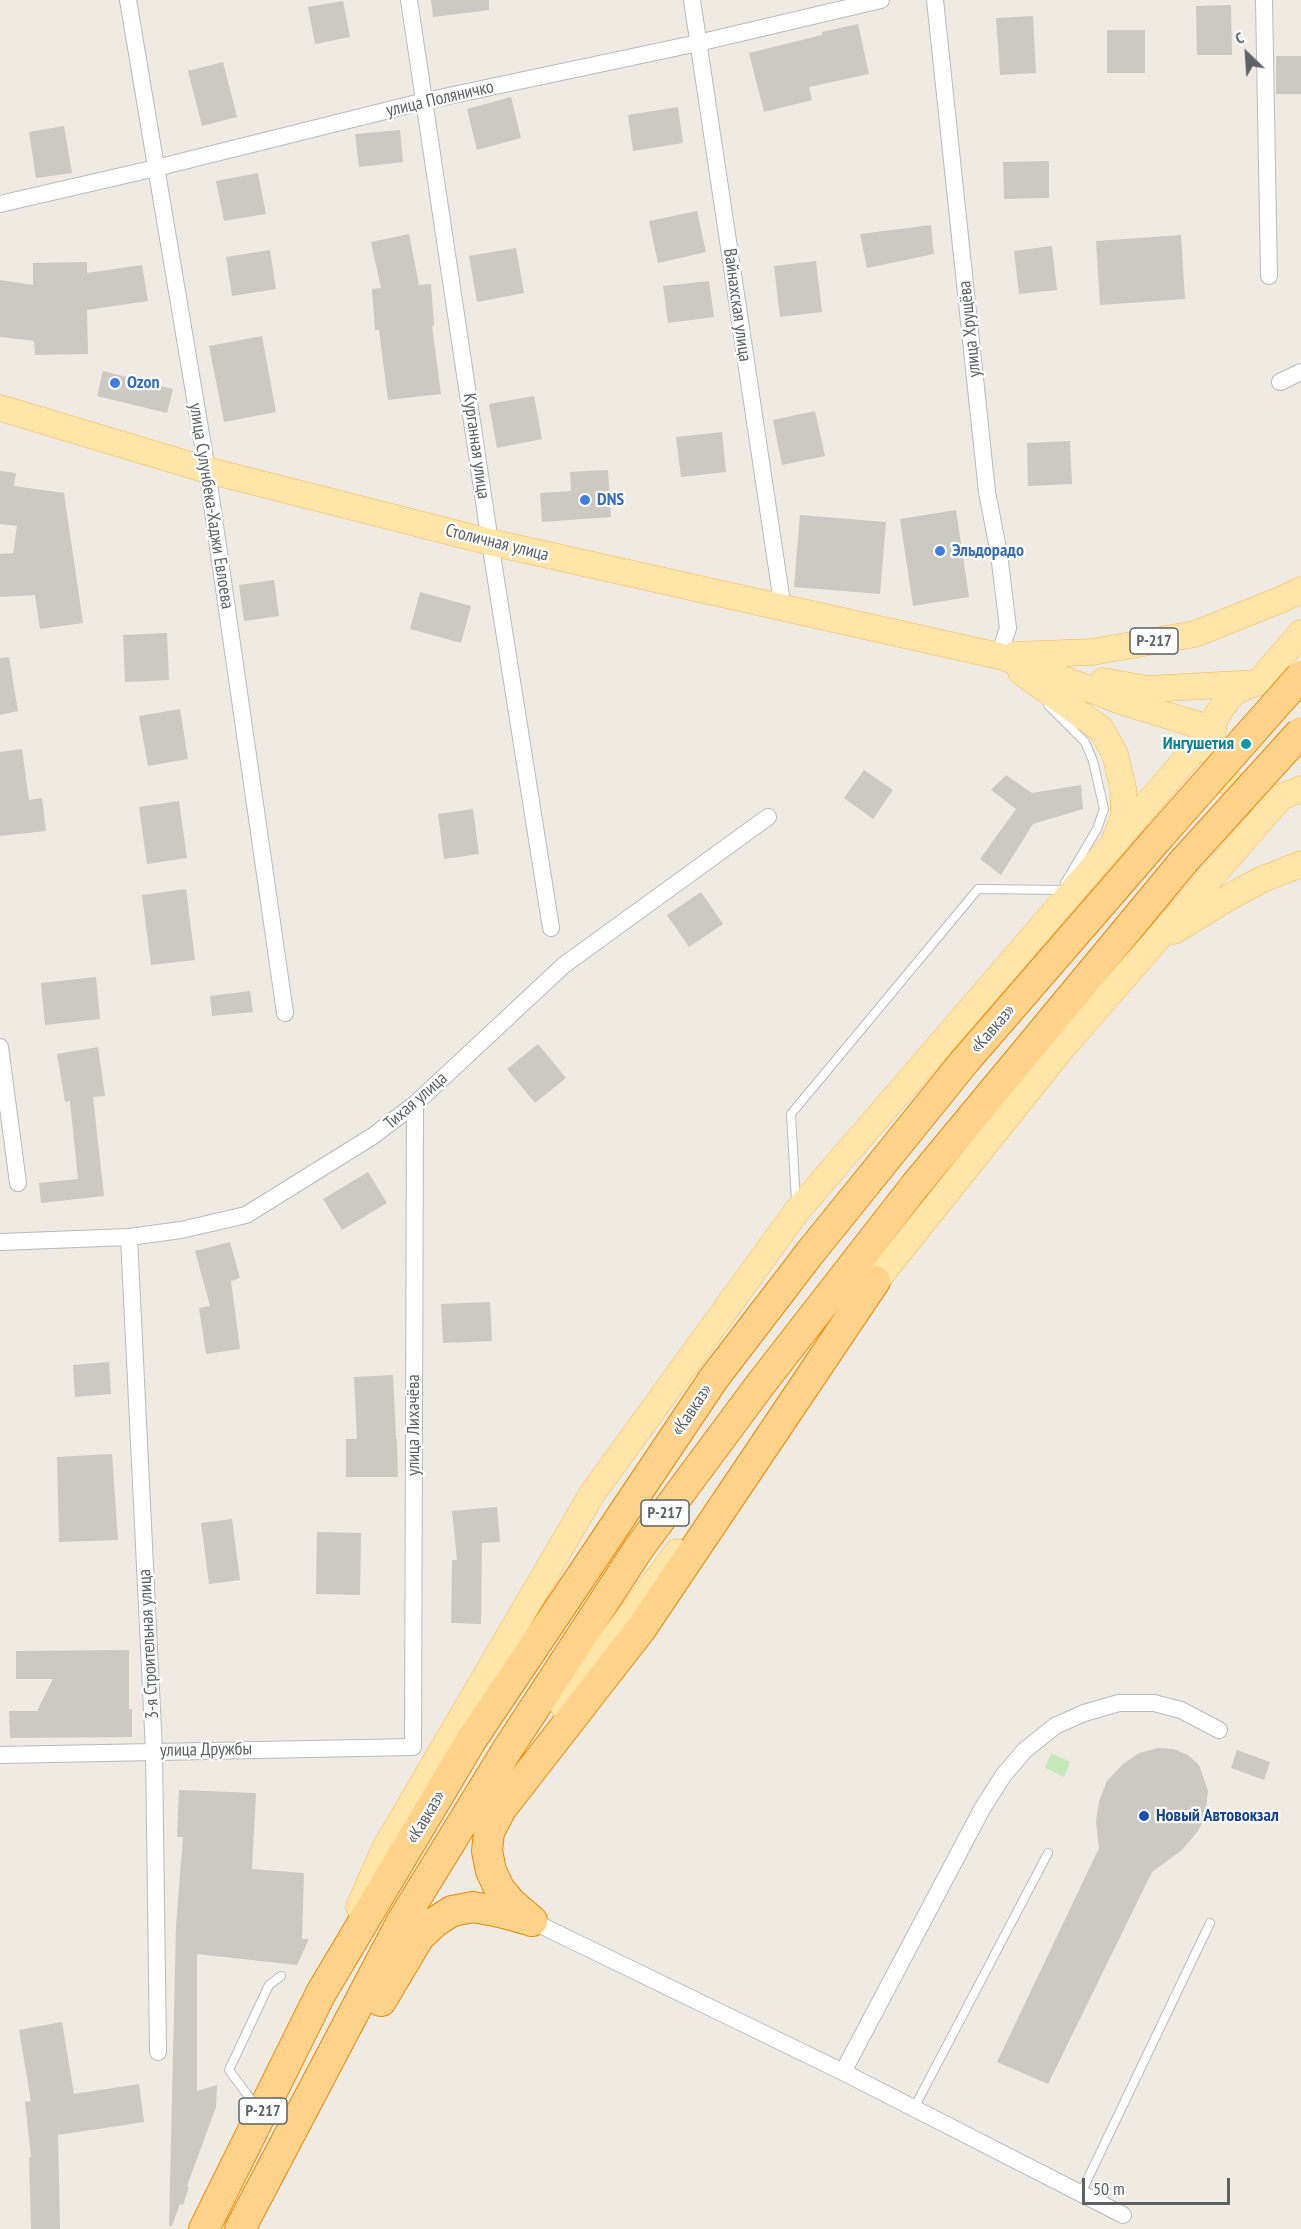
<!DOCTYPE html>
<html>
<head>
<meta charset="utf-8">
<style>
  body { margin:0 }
  #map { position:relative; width:1301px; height:2229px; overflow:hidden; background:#efebe3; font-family:"PT Sans Narrow",sans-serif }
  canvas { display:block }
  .north { position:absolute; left:1217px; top:24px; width:60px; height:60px; -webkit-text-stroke:4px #fff; paint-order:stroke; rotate:335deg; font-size:16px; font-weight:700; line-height:24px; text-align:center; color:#5b6165 }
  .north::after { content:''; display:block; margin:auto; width:21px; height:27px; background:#5b6165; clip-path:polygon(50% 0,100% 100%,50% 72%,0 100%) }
  .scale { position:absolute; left:1082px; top:2178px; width:148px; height:27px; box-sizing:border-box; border:3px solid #5b6165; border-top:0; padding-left:8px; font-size:18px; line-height:21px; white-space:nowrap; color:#5b6165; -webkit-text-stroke:4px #fff; paint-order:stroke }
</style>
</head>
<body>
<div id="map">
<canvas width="1301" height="2229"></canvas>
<div class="north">С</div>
<div class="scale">50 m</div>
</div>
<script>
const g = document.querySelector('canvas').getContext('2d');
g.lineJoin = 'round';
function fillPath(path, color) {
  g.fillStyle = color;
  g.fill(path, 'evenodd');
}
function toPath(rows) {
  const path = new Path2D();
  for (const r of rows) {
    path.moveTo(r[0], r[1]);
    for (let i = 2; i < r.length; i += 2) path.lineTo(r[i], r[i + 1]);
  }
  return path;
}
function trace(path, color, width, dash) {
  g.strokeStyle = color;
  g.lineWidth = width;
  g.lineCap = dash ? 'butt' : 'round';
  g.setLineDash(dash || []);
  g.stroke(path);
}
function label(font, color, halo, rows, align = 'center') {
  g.font = font + ' "PT Sans Narrow",sans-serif';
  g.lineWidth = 4.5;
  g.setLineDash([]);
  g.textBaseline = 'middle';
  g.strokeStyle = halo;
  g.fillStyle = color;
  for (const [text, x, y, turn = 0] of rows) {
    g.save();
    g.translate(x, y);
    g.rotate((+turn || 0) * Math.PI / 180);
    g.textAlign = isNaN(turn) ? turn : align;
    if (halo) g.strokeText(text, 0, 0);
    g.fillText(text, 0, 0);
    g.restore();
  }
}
const green = toPath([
  [1051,1753,1070,1762,1064,1777,1045,1768]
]);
const building = toPath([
  [431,0,489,0,489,10,433,17],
  [343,1,350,37,315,44,308,7],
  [1231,5,1232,55,1197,55,1196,6],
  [1033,16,1036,73,1000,75,996,18],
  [858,24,869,74,809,87,812,100,764,112,749,53,822,35,822,32],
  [1107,30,1145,30,1145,73,1107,73],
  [1276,56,1301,56,1301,94,1276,94],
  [223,62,237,117,202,126,188,71],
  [511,97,521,138,477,150,467,109],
  [678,107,683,143,633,151,628,115],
  [64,126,72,173,36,178,29,132],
  [400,130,403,162,359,167,355,134],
  [1049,161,1049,198,1004,199,1003,162],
  [258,173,266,214,224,221,216,181],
  [697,211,706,252,658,263,649,221],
  [931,225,934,254,867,268,860,234],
  [409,234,419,285,431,284,434,326,432,326,441,394,388,400,379,330,375,330,372,289,381,288,371,242],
  [1181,235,1185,299,1100,305,1096,241],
  [1052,246,1057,290,1019,294,1014,251],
  [516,248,524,293,477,302,469,256],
  [270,250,276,289,232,296,226,257],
  [816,261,822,312,780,317,774,266],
  [87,262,87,273,142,265,148,301,87,310,88,354,35,355,34,341,0,337,0,280,33,285,33,263],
  [709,281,714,317,668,323,663,286],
  [262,336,276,412,224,422,209,346],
  [103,371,173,389,167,413,97,396],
  [534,396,542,439,497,448,489,404],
  [815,411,825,456,782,465,773,420],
  [722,432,726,472,681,477,676,437],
  [1070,441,1072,484,1028,486,1027,443],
  [608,470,611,517,542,522,540,493,571,491,570,472],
  [0,471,16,473,14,486,64,493,83,623,40,629,35,595,0,597,0,554,13,553,17,526,0,524],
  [956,510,969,597,913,606,900,519],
  [800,515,886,522,880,594,794,587],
  [274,580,279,616,244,621,239,585],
  [420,592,471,606,461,643,410,629],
  [167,633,169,680,125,682,123,635],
  [9,657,18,711,0,715,0,658],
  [180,709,188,759,148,766,139,716],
  [22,749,29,800,42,798,46,831,0,836,0,752],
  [864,770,893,790,873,819,844,798],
  [1006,775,1032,793,1081,785,1083,809,1033,824,1001,875,980,859,1016,809,991,790],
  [179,801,187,858,147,864,139,807],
  [473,809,479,854,444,859,438,814],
  [186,889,195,960,151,965,142,895],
  [701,892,723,924,689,947,667,915],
  [96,977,100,1019,45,1025,41,983],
  [250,991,253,1012,212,1016,210,996],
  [538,1044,566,1078,535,1103,507,1069],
  [98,1047,105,1096,93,1097,104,1196,41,1203,39,1183,78,1179,70,1101,65,1102,57,1054],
  [368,1172,387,1203,342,1230,323,1199],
  [230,1242,240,1278,231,1281,240,1349,206,1354,199,1308,210,1306,195,1251],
  [490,1302,492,1341,443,1343,441,1304],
  [109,1362,111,1394,75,1397,73,1365],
  [393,1375,396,1439,397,1439,398,1477,346,1477,346,1439,357,1439,354,1377],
  [112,1454,118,1540,59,1542,57,1457],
  [497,1507,500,1542,482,1543,481,1624,451,1623,452,1560,457,1560,452,1511],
  [232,1519,240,1580,209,1584,201,1523],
  [317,1532,361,1533,360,1595,316,1594],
  [129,1650,129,1709,132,1709,132,1737,10,1738,9,1711,37,1711,53,1679,16,1679,16,1651],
  [1158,1748,1174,1749,1188,1755,1199,1765,1208,1791,1205,1817,1198,1831,1182,1850,1152,1872,1048,2084,997,2062,1099,1848,1096,1822,1099,1801,1107,1781,1123,1764,1139,1753],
  [1237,1750,1270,1762,1264,1780,1231,1768],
  [179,1790,256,1793,252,1869,304,1873,302,1939,309,1939,297,1965,197,1954,197,2091,217,2085,216,2107,187,2186,189,2187,183,2205,180,2204,172,2226,169,2226,176,1926,183,1837,177,1837],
  [62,2022,74,2094,139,2084,144,2122,58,2135,60,2229,31,2229,29,2157,31,2157,25,2102,31,2101,19,2030]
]);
const lane = toPath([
  [1048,705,1085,742,1093,761,1104,809,1097,829,1065,883],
  [796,1202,791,1114,978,889,1064,890],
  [249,2097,229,2070,269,1985,281,1976],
  [914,2108,1048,1853],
  [1081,2193,1210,1923]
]);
const street = toPath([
  [128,0,207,470,285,1013],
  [409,0,490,542,551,928],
  [692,0,783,609],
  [935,0,987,492,999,554,1008,628,999,656],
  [1264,0,1269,276],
  [0,204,156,168,425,101,698,43,881,0],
  [1280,382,1301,372],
  [0,1047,18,1183],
  [129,1237,154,1751,158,2052],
  [0,1242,129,1237,181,1230,246,1215,373,1136,415,1104,564,965,768,817],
  [0,1755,413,1747,415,1104],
  [532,1921,843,2072,1123,2215],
  [843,2072,982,1809,1003,1776,1024,1751,1055,1726,1084,1713,1119,1703,1154,1703,1181,1710,1219,1730]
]);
const primary = toPath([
  [0,408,207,470,490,542,999,656,1035,668,1120,701,1212,729,797,1211,592,1494,385,1848,359,1907],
  [1014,655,1092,652,1195,634,1280,600,1301,590],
  [1021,672,1101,729,1115,754,1123,788,1124,817,1116,837],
  [1103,681,1147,689,1258,683,1301,633],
  [1253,684,1236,691,1228,699,1215,718,1211,740,1215,763,1228,782,1247,794,1258,798,1281,797,1301,789],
  [1174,931,1233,895,1261,880,1301,864],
  [863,1297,1059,1052,1281,797],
  [563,1706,677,1552]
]);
const highway = toPath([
  [532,1921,511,1903,499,1888,491,1871,487,1851,489,1832,501,1809,641,1629,875,1281],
  [381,2001,419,1937,435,1922,452,1911,473,1907,500,1912,529,1920],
  [204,2229,321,1993,472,1739,714,1378,809,1254,964,1062,1158,838],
  [240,2229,402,1921,507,1750,639,1548,760,1385,914,1187,1184,861]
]);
const highwayBridge = toPath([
  [1158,838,1301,676],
  [1184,861,1301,732]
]);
const markers = [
  [115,383,6,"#3f7fe0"],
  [585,500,6,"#3f7fe0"],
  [940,551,6,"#3f7fe0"],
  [1246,744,6,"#0f9aa8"],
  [1144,1816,6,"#1a4fb4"]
];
const shields = [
  [1154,641,48],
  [665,1513,48],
  [263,2111,48]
];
const shieldNames = [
  ["Р-217",1154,641],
  ["Р-217",665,1513],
  ["Р-217",263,2111]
];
const streetNames = [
  ["улица Поляничко",440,99,-13],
  ["Вайнахская улица",737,305,82],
  ["улица Хрущёва",970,329,-96],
  ["Курганная улица",476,446,82],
  ["улица Сулунбека-Хаджи Евлоева",211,506,81],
  ["Столичная улица",497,543,14],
  ["«Кавказ»",993,1029,-49],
  ["Тихая улица",416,1101,-41],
  ["«Кавказ»",692,1410,-56],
  ["улица Лихачёва",414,1425,-90],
  ["3-я Строительная улица",149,1644,-93],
  ["улица Дружбы",206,1750,-1],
  ["«Кавказ»",426,1817,-59]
];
const shopNames = [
  ["Ozon",127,383],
  ["DNS",597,500],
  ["Эльдорадо",952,551]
];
const cultureNames = [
  ["Ингушетия",1234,744]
];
const transitNames = [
  ["Новый Автовокзал",1156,1816]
];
fillPath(green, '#c3e9bd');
fillPath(building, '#ccc8c2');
trace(lane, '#b6babe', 10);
trace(street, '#b6babe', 18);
trace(primary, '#fdb54e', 27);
trace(highway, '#f28700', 32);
trace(lane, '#fff', 8);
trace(street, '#fff', 16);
trace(primary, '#ffe6a8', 26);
trace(highway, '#ffd28a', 30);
trace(highwayBridge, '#f28700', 32, []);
trace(highwayBridge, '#ffd28a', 30);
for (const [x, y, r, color] of markers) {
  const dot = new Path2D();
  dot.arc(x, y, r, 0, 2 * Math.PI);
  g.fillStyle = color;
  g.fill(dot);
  trace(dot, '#fff', 2);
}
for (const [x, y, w] of shields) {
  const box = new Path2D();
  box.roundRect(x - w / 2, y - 13, w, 26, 4.5);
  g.fillStyle = '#fff';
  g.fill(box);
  trace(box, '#5b6165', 1.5);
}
label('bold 16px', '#5b6165', null, shieldNames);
label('18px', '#5b6165', '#fff', streetNames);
label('bold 18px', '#366cbe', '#fff', shopNames, 'left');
label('bold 18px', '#0d838f', '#fff', cultureNames, 'right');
label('bold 18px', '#164399', '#fff', transitNames, 'left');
</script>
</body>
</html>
